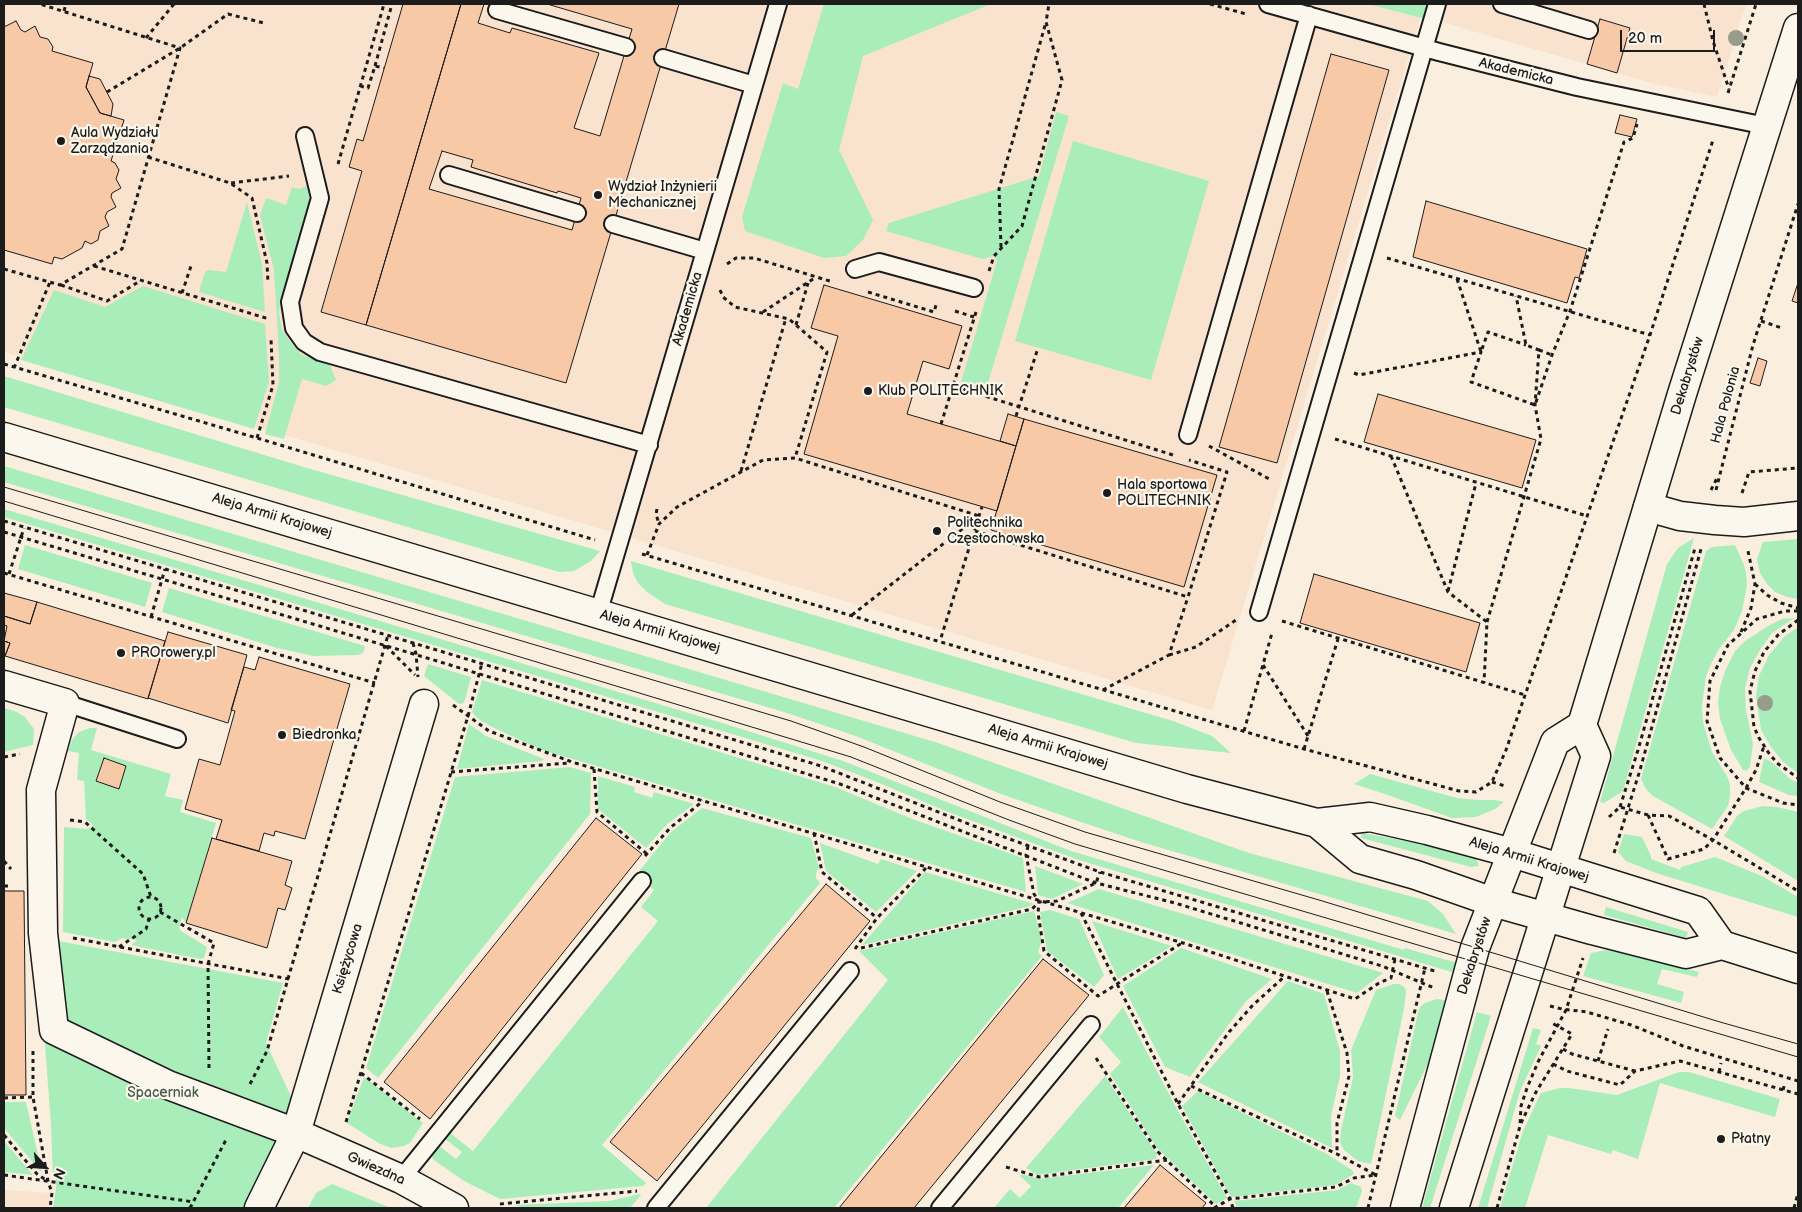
<!DOCTYPE html>
<html>
<head>
<meta charset="utf-8">
<style>
  body { margin:0 }
  #map { position:relative; width:1802px; height:1212px; overflow:hidden; background:#faeede; font-family:"Balsamiq Sans",sans-serif }
  canvas { display:block }
  .frame { position:absolute; inset:0; border:5px solid #1c1c1c; pointer-events:none }
  .north { position:absolute; left:20px; top:1142px; width:50px; height:50px; -webkit-text-stroke:4px #fbf7ec; paint-order:stroke; rotate:116deg; font-size:14px; font-weight:700; line-height:20px; text-align:center; color:#1c1c1c }
  .north::after { content:''; display:block; margin:auto; width:18px; height:22px; background:#1c1c1c; clip-path:polygon(50% 0,100% 100%,50% 72%,0 100%) }
  .scale { position:absolute; left:1620px; top:30px; width:95px; height:22px; box-sizing:border-box; border:2px solid #1c1c1c; border-top:0; padding-left:6px; font-size:15px; line-height:18px; white-space:nowrap; color:#1c1c1c; -webkit-text-stroke:4px #fbf7ec; paint-order:stroke }
</style>
</head>
<body>
<div id="map">
<canvas width="1802" height="1212"></canvas>
<div class="frame"></div>
<div class="north">N</div>
<div class="scale">20 m</div>
</div>
<script>
const g = document.querySelector('canvas').getContext('2d');
g.lineJoin = 'round';
function fillPath(path, color) {
  g.fillStyle = color;
  g.fill(path, 'evenodd');
}
function toPath(rows) {
  const path = new Path2D();
  for (const r of rows) {
    if (r.length === 3) {
      path.moveTo(r[0] + r[2], r[1]);
      path.arc(r[0], r[1], r[2], 0, 2 * Math.PI);
      continue;
    }
    path.moveTo(r[0], r[1]);
    for (let i = 2; i < r.length; i += 2) path.lineTo(r[i], r[i + 1]);
  }
  return path;
}
function trace(path, color, width, dash) {
  g.strokeStyle = color;
  g.lineWidth = width;
  g.lineCap = dash ? 'butt' : 'round';
  g.setLineDash(dash || []);
  g.stroke(path);
}
function label(font, color, halo, rows, align = 'center') {
  g.font = font + ' "Balsamiq Sans",sans-serif';
  g.lineWidth = 4.5;
  g.setLineDash([]);
  g.textBaseline = 'middle';
  g.strokeStyle = halo;
  g.fillStyle = color;
  for (const [text, x, y, turn = 0] of rows) {
    g.save();
    g.translate(x, y);
    g.rotate((+turn || 0) * Math.PI / 180);
    g.textAlign = isNaN(turn) ? turn : align;
    if (halo) g.strokeText(text, 0, 0);
    g.fillText(text, 0, 0);
    g.restore();
  }
}
const built = toPath([
  [4,4,1746,4,1717,97,1651,83,1421,16,1212,710,4,352],
  [4,1190,52,1193,50,1208,4,1208]
]);
const green = toPath([
  [824,4,991,4,863,56,839,150,873,220,863,240,846,256,824,258,745,231,742,217,783,83,798,89],
  [1368,4,1426,4,1428,9,1425,19],
  [1056,112,1069,116,984,396,959,389,997,261,994,256,982,259,886,231,889,223,1039,176],
  [1073,141,1209,181,1151,380,1015,341],
  [307,186,310,201,280,302,279,313,282,330,300,354,330,365,336,380,326,386,302,379,284,439,265,434,279,382,279,355,274,270,260,215,266,198,286,205,292,187,299,189],
  [247,202,262,264,265,312,199,292,205,272,208,270,226,272],
  [143,286,265,324,269,382,254,429,21,360,54,290,105,307],
  [4,376,307,468,600,551,591,561,574,571,559,572,4,407],
  [4,466,935,742,1249,853,1428,901,1443,914,1456,934,1141,842,1081,822,1001,794,853,735,784,712,4,482],
  [4,509,719,722,843,761,1071,851,1404,950,1405,948,1457,963,1455,973,1079,860,948,812,872,780,819,760,4,517],
  [1694,538,1623,791,1604,803,1600,802,1667,564,1678,548],
  [1798,539,1798,599,1787,597,1775,592,1767,584,1760,573,1757,559,1763,542],
  [25,545,152,583,145,607,18,569],
  [1735,545,1744,565,1746,573,1747,585,1742,611,1734,630,1719,649,1711,664,1706,676,1702,706,1703,722,1712,752,1728,778,1730,786,1730,796,1728,806,1712,829,1653,796,1646,789,1641,779,1706,551,1712,547],
  [631,561,1173,721,1212,736,1231,753,1136,743,665,604,647,592,638,583,633,573],
  [169,588,365,646,363,653,358,655,313,656,277,648,162,612],
  [1794,618,1772,633,1760,650,1750,668,1745,688,1746,710,1753,744,1750,767,1746,771,1743,770,1731,750,1720,719,1718,702,1720,687,1725,671,1735,651,1745,641,1768,626,1782,619],
  [1798,627,1798,773,1783,762,1771,747,1761,730,1756,696,1759,676,1769,655,1785,636],
  [428,664,471,677,464,703,459,704,424,676],
  [482,680,835,787,915,820,1023,858,1026,892,542,750,490,726,477,718,472,712],
  [4,708,17,712,25,717,34,729,33,745,4,752],
  [469,724,486,736,544,759,542,761,457,769],
  [90,728,97,728,91,750,171,774,165,796,183,800,180,812,216,823,186,923,182,917,179,928,181,931,207,947,204,958,200,959,131,945,137,940,122,938,115,942,63,932,64,827,88,829,93,825,86,819,84,781,77,780,79,753,68,751,72,740,79,732],
  [1764,758,1770,761,1789,778,1798,783,1798,796,1789,795,1759,782],
  [570,767,591,773,590,814,378,1078,366,1068,455,777],
  [1370,774,1457,798,1478,800,1494,800,1504,802,1495,809,1476,817,1452,818,1385,794,1354,784],
  [598,776,635,787,634,792,652,798,654,792,694,804,666,825,646,848,598,809],
  [1763,806,1777,807,1798,812,1798,881,1724,836,1737,816,1744,811],
  [702,808,811,838,819,868,816,873,816,878,820,883,602,1145,646,1183,643,1186,500,1199,464,1181,434,1160,430,1155,438,1145,456,1159,462,1152,444,1138,449,1132,473,1151,658,921,641,907,654,890,636,875,671,832],
  [1362,833,1439,847,1473,857,1477,860,1479,866,1471,867,1361,838],
  [1624,834,1642,837,1651,856,1651,859,1680,870,1681,867,1715,857,1762,876,1798,897,1798,917,1656,873,1626,861,1618,852],
  [820,843,878,864,881,859,917,871,876,912,826,871],
  [1035,866,1083,884,1052,899,1038,895],
  [925,872,1034,904,1027,907,862,945],
  [1099,889,1380,972,1383,973,1357,993,1067,903],
  [1606,907,1688,932,1686,938,1604,915],
  [1050,910,1079,919,1104,975,1094,987,1047,951,1040,912],
  [1034,911,1042,941,1038,952,1042,956,834,1208,706,1208,888,980,859,951],
  [1092,921,1172,946,1118,979],
  [37,937,283,983,266,1043,296,1107,247,1208,53,1208,56,1189,56,1178,53,1177,51,1125],
  [1181,948,1272,979,1246,1001,1190,1077,1165,1067,1123,986],
  [1606,950,1625,953,1699,972,1697,977,1662,969,1657,984,1684,992,1681,1003,1583,976,1591,953],
  [1288,981,1324,994,1340,1051,1340,1076,1331,1116,1332,1148,1198,1082],
  [1394,984,1400,984,1405,988,1406,992,1404,1009,1371,1164,1358,1161,1344,1150,1340,1142,1341,1130,1353,1077,1351,1050,1376,990],
  [1437,999,1450,1001,1436,1047,1400,1120,1395,1116,1418,1013,1420,1007,1425,1003],
  [1123,1007,1178,1111,1227,1198,1216,1204,1157,1148,1110,1074,1121,1062,1099,1037],
  [1477,1012,1491,1016,1430,1208,1422,1208],
  [1533,1028,1541,1030,1536,1044,1541,1046,1520,1091,1487,1208,1478,1208],
  [1679,1072,1689,1072,1780,1099,1775,1117,1660,1083,1638,1159,1613,1150,1611,1154,1548,1135,1525,1208,1500,1208,1523,1131,1541,1093,1560,1088,1569,1088,1617,1095],
  [1105,1076,1157,1154,1156,1159,1037,1175,1026,1168],
  [364,1077,423,1123,410,1143,404,1146,392,1148,380,1144,347,1123],
  [1198,1091,1327,1154,1352,1170,1354,1174,1335,1185,1231,1197,1182,1106],
  [4,1102,26,1102,42,1173,4,1128],
  [4,1141,33,1175,4,1172],
  [1154,1165,1118,1208,994,1208,1010,1189,1020,1198,1031,1186,1020,1176,1022,1174,1039,1179],
  [1351,1183,1361,1187,1362,1191,1356,1208,1237,1208,1234,1201,1338,1190],
  [332,1184,391,1208,308,1208,316,1193],
  [640,1194,641,1195,630,1208,523,1208,515,1205,609,1201]
]);
const building = toPath([
  [403,4,461,4,366,325,321,312,362,171,349,167,357,139,363,141,403,4],
  [461,4,484,4,478,23,510,33,512,28,599,53,574,128,600,136,632,29,547,4,679,4,566,383,366,325,461,4],
  [442,151,473,160,471,167,557,193,558,191,581,198,572,230,429,189,442,151],
  [1600,19,1630,28,1617,73,1587,64,1600,19],
  [16,21,21,30,25,32,35,26,40,37,48,39,53,47,52,51,93,63,86,87,100,113,124,120,111,161,115,163,119,170,116,179,121,188,112,193,111,197,116,207,107,212,105,217,109,226,100,231,98,240,91,244,85,241,82,248,62,259,54,257,52,264,4,250,4,26,6,26,16,21],
  [1331,54,1389,70,1277,463,1219,447,1331,54],
  [89,76,100,79,113,104,111,116,100,113,86,87,89,76],
  [1620,115,1637,119,1632,137,1615,133,1620,115],
  [1426,201,1587,249,1579,278,1575,277,1567,303,1413,257,1426,201],
  [1798,283,1798,303,1792,301,1798,283],
  [824,285,962,326,949,369,923,361,907,414,1016,446,997,511,804,454,838,336,811,328,824,285],
  [1758,358,1767,361,1760,386,1750,383,1758,358],
  [1378,394,1536,440,1522,488,1364,442,1378,394],
  [1008,414,1024,419,1016,446,1000,441,1008,414],
  [1024,419,1217,475,1184,587,991,530,1024,419],
  [1314,574,1480,623,1466,672,1300,623,1314,574],
  [4,593,37,602,30,624,4,616,4,593],
  [37,602,165,641,148,699,5,656,10,643,4,641,7,626,4,625,4,616,30,624,37,602],
  [168,632,247,655,228,723,148,698,168,632],
  [4,641,10,643,5,656,4,656,4,641],
  [259,657,350,684,305,839,275,831,274,836,264,833,259,851,216,839,222,820,185,809,199,759,220,765,235,711,231,710,244,667,255,670,259,657],
  [104,758,126,766,119,789,96,781,104,758],
  [596,818,642,854,430,1119,384,1082,596,818],
  [212,838,292,861,285,885,292,888,285,910,278,908,267,948,186,923,212,838],
  [826,884,870,921,657,1181,610,1142,826,884],
  [4,891,24,891,26,1095,4,1095,4,891],
  [1043,959,1089,995,914,1208,839,1208,1043,959],
  [1160,1165,1206,1203,1202,1208,1124,1208,1160,1165]
]);
const path = toPath([
  [1210,4,1246,14],
  [1704,4,1713,41,1729,89],
  [64,11,66,4],
  [146,38,174,4],
  [375,66,392,4],
  [360,86,368,88,375,66,384,68],
  [107,92,180,48,228,14,264,23],
  [1728,93,1756,4],
  [148,157,230,183,252,198,267,263,268,283],
  [338,164,384,4],
  [231,183,289,176],
  [1001,247,999,189,1046,22],
  [1387,258,1650,335],
  [727,264,736,258,754,258,833,282],
  [94,266,269,319],
  [4,269,60,285,122,249,180,48,40,4],
  [989,271,994,256,1022,226,1062,80,1046,22,1049,4],
  [1457,279,1481,352,1488,332,1526,345],
  [61,285,107,301,140,281],
  [720,290,723,297,735,307,789,319,827,352,795,458],
  [868,292,934,312,936,305,939,306],
  [182,293,191,266],
  [955,311,974,317],
  [763,312,816,277],
  [976,312,953,386,1173,455],
  [1761,321,1782,328],
  [796,325,808,283],
  [1539,350,1552,355],
  [4,364,257,438,595,540],
  [14,368,50,282],
  [1354,373,1359,375,1481,352,1471,382,1535,405,1552,355,1570,311,1624,142,1633,138,1637,124],
  [1016,416,1038,348],
  [941,424,953,386],
  [257,438,273,385,271,339],
  [1335,439,1587,516],
  [1209,446,1271,480],
  [1391,456,1448,592,1487,622,1484,683],
  [741,471,786,318],
  [1711,490,1718,476],
  [1716,490,1753,345,1798,204],
  [1742,493,1749,472,1798,468],
  [657,509,656,514,659,524],
  [4,521,440,651,821,766,974,826,1100,872,1438,972],
  [975,531,1188,597,1227,472,1189,460],
  [4,532,437,661,840,784,1096,883,1175,903,1382,966,1434,988],
  [642,554,1304,749,1459,791,1476,792,1492,782,1506,750,1650,335,1713,140],
  [647,555,659,524,677,507,763,460,795,458,979,516,940,641],
  [4,573,375,683],
  [9,574,24,528],
  [1755,584,1767,595,1781,603,1798,608],
  [1448,591,1476,483],
  [1798,611,1785,611,1757,619,1728,645,1710,681,1707,721,1720,758,1746,788,1783,803,1798,805],
  [852,615,979,516,982,507],
  [151,617,165,569],
  [1798,620,1778,635,1764,652,1755,671,1750,691,1754,727,1759,738,1768,752,1777,763,1798,778],
  [1282,621,1525,695],
  [1487,622,1541,439,1535,405,1539,350,1526,345,1516,296],
  [1741,632,1751,608,1755,584,1748,551],
  [413,643,416,654,418,677],
  [386,646,415,675],
  [1169,655,1196,647,1236,620],
  [1263,665,1308,736],
  [1103,690,1169,655,1188,597],
  [453,705,489,731,572,762,1183,943,1355,999,1379,983,1391,978,1395,959],
  [1244,731,1272,633],
  [1304,749,1338,639],
  [4,757,20,754],
  [594,769,597,812,647,854],
  [451,772,569,763],
  [1492,782,1505,786],
  [1620,807,1638,750,1695,548],
  [1648,815,1668,859,1704,849,1713,840,1746,788,1756,770,1764,746],
  [1609,817,1620,807,1648,815,1669,816,1713,840,1798,891],
  [70,820,85,822,143,874,151,897],
  [814,833,822,872,877,918],
  [1028,846,1026,855,1034,894,1039,902,1038,913,1044,951,1098,996,1182,943],
  [1614,853,1640,770,1701,549],
  [645,856,670,828,703,801],
  [4,861,11,869],
  [4,886,12,886],
  [150,908,11],
  [160,912,214,943,208,964,209,1069],
  [1081,913,1178,1104,1230,1199,1233,1208],
  [73,938,289,979],
  [119,947,146,929,149,919],
  [861,948,1032,909,1039,902,1057,901,1096,883,1100,872],
  [855,949,877,918,927,867],
  [1327,991,1347,1053,1349,1076,1337,1123,1337,1154],
  [1550,1006,1562,1009,1587,1012,1631,1025,1683,1046,1798,1081],
  [1563,1049,1572,1054,1635,1071],
  [33,1051,33,1097,48,1181,52,1193,50,1208],
  [1096,1058,1157,1151,1217,1208],
  [1598,1061,1608,1029],
  [1553,1064,1567,1071,1620,1085,1635,1071,1680,1061,1798,1094],
  [1719,1072,1721,1063],
  [361,1073,420,1119],
  [250,1084,267,1051,388,635],
  [1191,1086,1337,1154,1376,1175],
  [1783,1090,1785,1083],
  [4,1098,33,1097],
  [1178,1104,1229,1032,1252,1006,1285,976],
  [346,1122,468,716,482,663],
  [1521,1123,1536,1092,1572,1034,1550,1022],
  [4,1135,37,1174,46,1180],
  [1006,1167,1039,1177,1167,1160],
  [4,1175,194,1202],
  [500,1204,637,1191],
  [190,1208,227,1138],
  [1214,1208,1230,1199,1336,1187,1354,1178,1375,1175],
  [1368,1208,1425,968],
  [1497,1208,1520,1126,1521,1106,1527,1088,1538,1062,1566,1010,1583,958],
  [1794,1208,1798,1193]
]);
const service = toPath([
  [1268,4,1439,52,1577,87,1766,126],
  [1502,4,1589,30],
  [497,10,626,47],
  [663,58,754,85],
  [305,136,320,198,290,302,294,328,304,342,320,352,649,445],
  [449,175,577,213],
  [613,224,705,251],
  [855,269,879,262,974,288],
  [1188,435,1309,15],
  [1259,612,1437,4],
  [598,614,778,4],
  [65,703,177,739],
  [401,1179,642,881],
  [656,1208,850,971],
  [940,1208,1091,1025]
]);
const minor = toPath([
  [1648,507,1680,516,1715,520,1744,522,1798,516],
  [4,685,65,703,41,790,43,933,54,1030,168,1085,296,1133,401,1179,454,1208],
  [259,1208,296,1133,424,704]
]);
const tertiary = toPath([
  [1405,1208,1475,948,1555,742,1582,725],
  [1454,1208,1596,756,1582,725,1682,394,1798,28]
]);
const secondary = toPath([
  [4,437,1187,789,1317,823,1370,817,1427,830,1512,853,1698,911,1722,945],
  [1317,823,1360,859,1416,875,1493,902,1592,930,1686,954,1722,945,1798,969]
]);
const tram = toPath([
  [4,487,791,721,864,747,1000,802,1085,832,1319,900,1720,1022,1798,1044],
  [4,501,851,757,1009,820,1075,844,1798,1057]
]);
const trees = [
  [1736,38],
  [1765,703]
];
const markers = [
  [61,141,5,"#1c1c1c"],
  [598,195,5,"#1c1c1c"],
  [868,391,5,"#1c1c1c"],
  [1107,493,5,"#1c1c1c"],
  [937,531,5,"#1c1c1c"],
  [121,653,5,"#1c1c1c"],
  [282,735,5,"#1c1c1c"],
  [1721,1139,5,"#1c1c1c"]
];
const streetNames = [
  ["Akademicka",1516,72,14],
  ["Akademicka",688,309,-74],
  ["Dekabrystów",1688,376,-73],
  ["Hala Polonia",1726,405,-75],
  ["Aleja Armii Krajowej",272,516,17],
  ["Aleja Armii Krajowej",660,632,16],
  ["Aleja Armii Krajowej",1048,747,17],
  ["Aleja Armii Krajowej",1529,860,17],
  ["Dekabrystów",1475,956,-72],
  ["Księżycowa",348,959,-73],
  ["Gwiezdna",376,1169,24]
];
const poiNames = [
  ["Aula Wydziału",71,133],
  ["Zarządzania",71,149],
  ["Wydział Inżynierii",608,187],
  ["Mechanicznej",608,203],
  ["Klub POLITECHNIK",878,391],
  ["Hala sportowa",1117,485],
  ["POLITECHNIK",1117,501],
  ["Politechnika",947,523],
  ["Częstochowska",947,539],
  ["PROrowery.pl",131,653],
  ["Biedronka",292,735],
  ["Płatny",1731,1139]
];
const parkNames = [
  ["Spacerniak",163,1093]
];
fillPath(built, '#f9e3ce');
fillPath(green, '#a9eeba');
fillPath(building, '#f8c9a7');
trace(building, '#1c1c1c', 1);
trace(service, '#1c1c1c', 20);
trace(minor, '#1c1c1c', 31);
trace(tertiary, '#1c1c1c', 31);
trace(secondary, '#1c1c1c', 31);
trace(path, '#1c1c1c', 3, [4, 4]);
trace(service, '#fbf7ec', 16);
trace(minor, '#fbf7ec', 28);
trace(tertiary, '#fbf7ec', 28);
trace(secondary, '#fbf7ec', 28);
trace(tram, '#1c1c1c', 1);
g.fillStyle = '#979d8d';
for (const [x, y] of trees) {
  g.beginPath();
  g.arc(x, y, 8, 0, 2 * Math.PI);
  g.fill();
}
for (const [x, y, r, color] of markers) {
  const dot = new Path2D();
  dot.arc(x, y, r, 0, 2 * Math.PI);
  g.fillStyle = color;
  g.fill(dot);
  trace(dot, '#fbf7ec', 2);
}
label('14px', '#1c1c1c', '#fbf7ec', streetNames);
label('14px', '#1c1c1c', '#fbf7ec', poiNames, 'left');
label('14px', '#465b4b', '#fbf7ec', parkNames);
</script>
</body>
</html>
